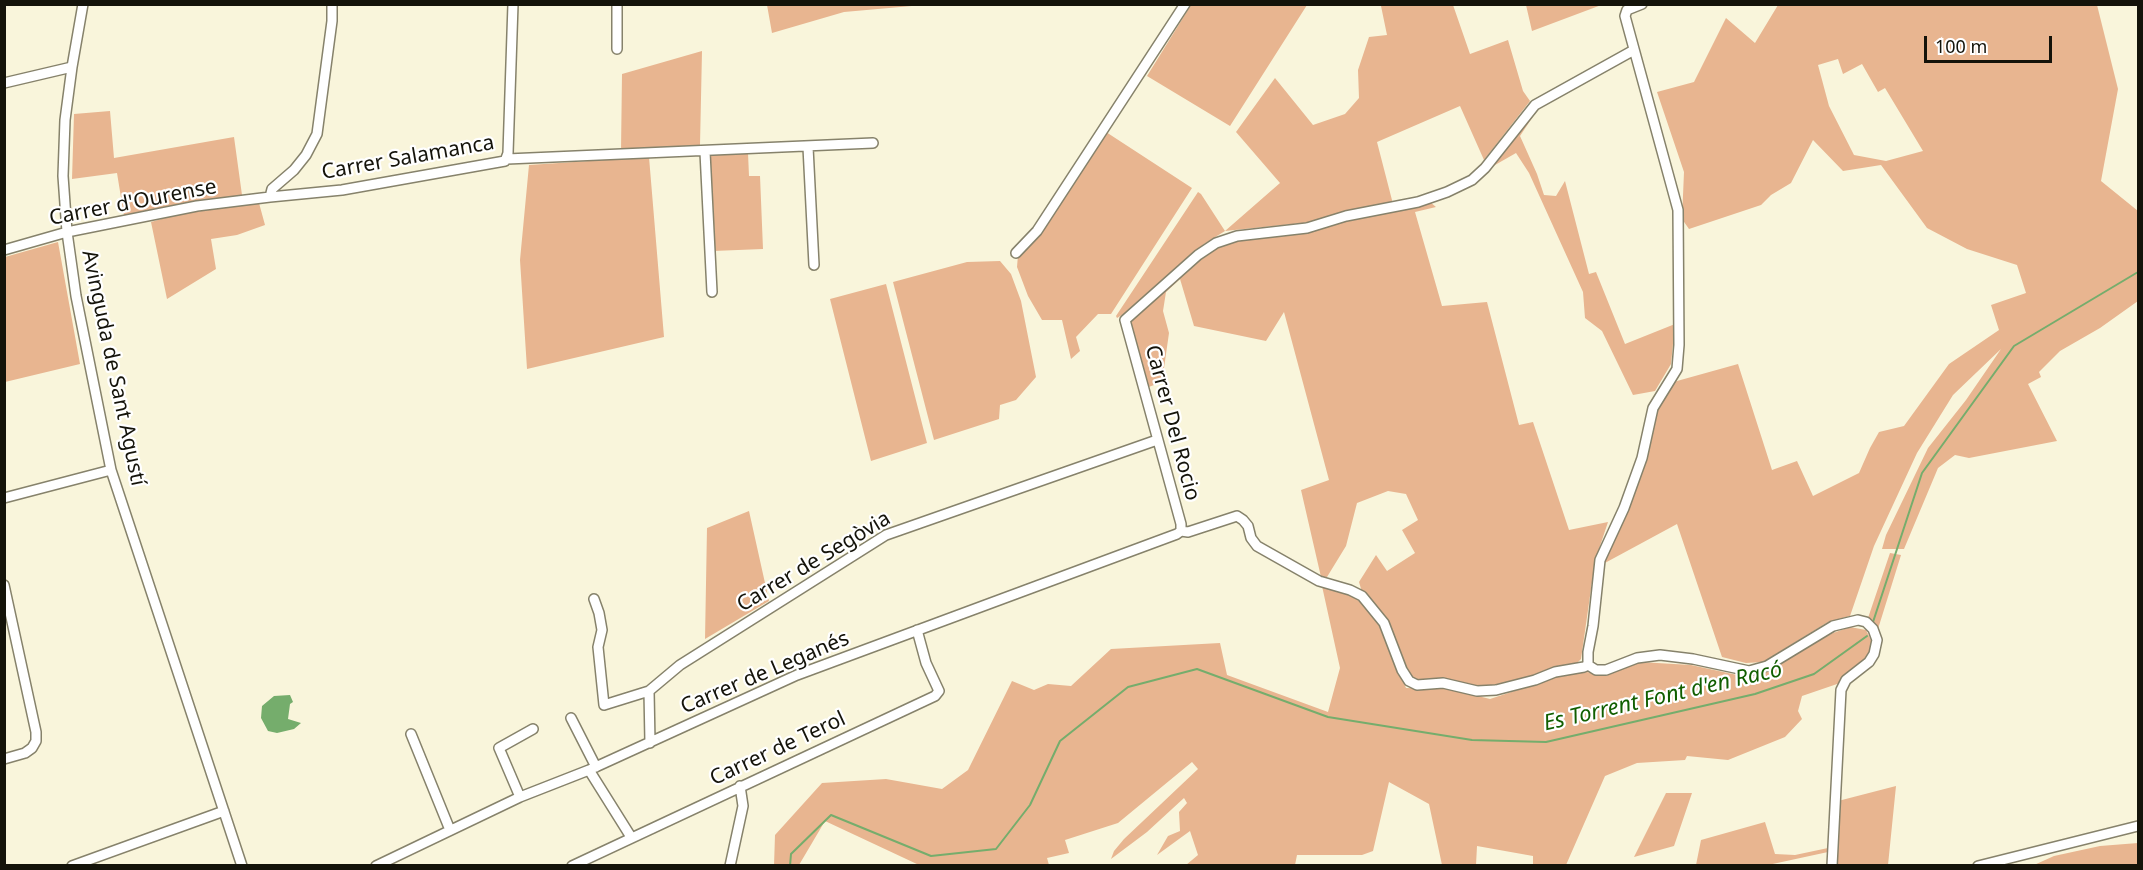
<!DOCTYPE html>
<html>
<head>
<meta charset="utf-8">
<style>
  body { margin:0 }
  #map { position:relative; width:2143px; height:870px; overflow:hidden; background:#f9f5db; font-family:"Noto Sans",sans-serif }
  canvas { display:block }
  .frame { position:absolute; inset:0; border:6px solid #14130a; pointer-events:none }
  .scale { position:absolute; left:1924px; top:36px; width:128px; height:27px; box-sizing:border-box; border:3px solid #14130a; border-top:0; padding-left:8px; font-size:18px; line-height:21px; white-space:nowrap; color:#14130a; -webkit-text-stroke:4px #fff; paint-order:stroke }
</style>
</head>
<body>
<div id="map">
<canvas width="2143" height="870"></canvas>
<div class="frame"></div>
<div class="scale">100 m</div>
</div>
<script>
const g = document.querySelector('canvas').getContext('2d');
g.lineJoin = 'round';
function fillPath(path, color) {
  g.fillStyle = color;
  g.fill(path, 'evenodd');
}
function toPath(rows) {
  const path = new Path2D();
  for (const r of rows) {
    path.moveTo(r[0], r[1]);
    for (let i = 2; i < r.length; i += 2) path.lineTo(r[i], r[i + 1]);
  }
  return path;
}
function trace(path, color, width, dash) {
  g.strokeStyle = color;
  g.lineWidth = width;
  g.lineCap = dash ? 'butt' : 'round';
  g.setLineDash(dash || []);
  g.stroke(path);
}
function label(font, color, halo, rows, align = 'center') {
  g.font = font + ' "Noto Sans",sans-serif';
  g.lineWidth = 4.5;
  g.setLineDash([]);
  g.textBaseline = 'middle';
  g.strokeStyle = halo;
  g.fillStyle = color;
  for (const [text, x, y, turn = 0] of rows) {
    g.save();
    g.translate(x, y);
    g.rotate((+turn || 0) * Math.PI / 180);
    g.textAlign = isNaN(turn) ? turn : align;
    if (halo) g.strokeText(text, 0, 0);
    g.fillText(text, 0, 0);
    g.restore();
  }
}
const green = toPath([
  [1604,4,1532,31,1526,5,1526,4],
  [767,5,767,4,923,5,844,12,772,33],
  [1191,5,1307,5,1230,126,1147,76],
  [1386,5,1453,5,1470,54,1508,40,1523,91,1530,101,1484,160,1460,106,1377,142,1393,204,1339,213,1312,222,1225,231,1204,244,1127,312,1117,318,1116,316,1198,192,1201,194,1225,231,1280,183,1236,132,1275,78,1313,125,1345,114,1359,98,1358,70,1369,37,1387,35,1381,6],
  [1778,5,2097,5,2118,89,2101,181,2138,211,2138,301,2100,328,2060,351,2039,372,2041,377,2028,384,2057,441,1969,458,1955,455,1938,468,1904,549,1882,549,1886,535,1928,448,1966,400,2001,349,1953,395,1917,453,1874,546,1850,616,1828,622,1763,662,1746,663,1722,657,1677,524,1603,564,1629,503,1655,413,1668,386,1677,381,1738,364,1772,470,1797,461,1813,496,1859,473,1870,448,1879,432,1904,426,1949,364,1999,330,1991,305,2026,293,2017,265,1967,249,1927,228,1881,165,1843,171,1813,140,1791,183,1771,195,1761,205,1689,229,1682,219,1684,172,1657,92,1694,82,1726,18,1755,43],
  [1838,59,1843,74,1862,64,1878,92,1885,88,1923,151,1886,161,1854,155,1829,106,1818,65],
  [702,51,700,145,621,151,622,74],
  [1535,110,1536,112,1520,136,1537,174,1544,195,1556,196,1565,181,1589,274,1596,272,1625,344,1675,324,1671,364,1655,391,1633,395,1602,331,1585,318,1583,292,1529,173,1516,153,1488,169],
  [110,111,114,158,234,137,242,195,124,216,117,173,72,179,74,114],
  [1106,132,1192,188,1111,314,1098,314,1076,337,1080,351,1071,359,1062,320,1042,320,1028,296,1017,267,1018,255],
  [748,153,749,176,760,176,763,249,713,251,709,155],
  [649,157,664,337,527,369,520,260,529,165],
  [1430,202,1436,207,1415,212,1442,306,1487,302,1519,425,1533,422,1569,530,1608,522,1595,561,1581,659,1575,665,1559,666,1539,675,1485,688,1446,679,1423,681,1411,678,1362,592,1359,582,1376,555,1387,571,1415,553,1402,530,1418,520,1406,494,1388,491,1357,503,1346,546,1327,577,1321,577,1301,490,1329,480,1284,312,1266,341,1194,326,1180,279,1166,292,1163,311,1169,333,1162,382,1146,388,1129,322,1194,261,1215,247,1237,239,1346,220],
  [259,203,265,225,237,235,211,239,216,269,167,299,151,222,179,214],
  [58,242,80,364,5,382,5,257],
  [1000,261,1011,274,1021,301,1036,377,1016,400,1000,405,999,419,934,440,893,282,967,262],
  [886,284,927,443,871,461,830,299],
  [749,511,769,601,705,639,707,528],
  [1890,553,1901,555,1878,629,1868,618],
  [1322,586,1347,593,1359,601,1380,623,1406,688,1450,689,1490,699,1566,674,1587,672,1605,676,1640,662,1691,665,1751,678,1833,633,1850,627,1866,630,1872,642,1870,655,1840,683,1802,696,1798,711,1802,719,1785,737,1728,760,1687,756,1685,760,1637,763,1605,776,1566,865,1533,865,1533,856,1477,846,1476,865,1442,865,1429,804,1389,782,1373,851,1362,855,1297,855,1295,865,1186,865,1198,855,1190,831,1157,855,1168,836,1180,831,1179,812,1187,803,1184,798,1147,832,1111,859,1114,851,1124,839,1198,769,1192,762,1118,823,1065,840,1069,853,1047,858,1049,865,919,865,825,821,799,865,774,866,775,835,822,783,886,779,942,789,968,770,1012,681,1034,690,1048,684,1071,686,1111,649,1220,643,1227,675,1328,712,1340,668],
  [1896,786,1888,865,1834,866,1838,801],
  [1666,793,1692,793,1674,846,1634,857],
  [1765,822,1775,854,1795,855,1828,848,1828,852,1768,865,1696,865,1701,840],
  [2138,843,2138,865,2034,865,2054,856,2100,846]
]);
const water = toPath([
  [290,695,293,702,290,704,288,719,301,723,294,729,277,733,268,731,261,718,262,706,274,696]
]);
const stream = toPath([
  [1873,622,1922,473,2014,346,2138,272],
  [790,866,791,854,831,815,931,856,996,849,1030,805,1060,741,1128,687,1197,669,1328,717,1472,740,1546,742,1755,694,1814,674,1867,636]
]);
const minor = toPath([
  [83,4,72,67,65,120,63,176,67,232,76,296,111,470,242,866],
  [617,4,617,49],
  [1642,4,1627,10,1625,16,1678,210,1679,345,1677,369,1653,408,1642,458,1624,508,1600,560,1593,626,1588,652,1588,665,1596,670,1606,670,1637,658,1660,655,1693,659,1749,671,1767,666,1833,626,1858,620,1866,622,1873,629,1877,640,1874,654,1869,662,1846,680,1841,690,1832,866],
  [4,83,72,67],
  [808,147,814,265],
  [705,152,712,292],
  [507,159,873,143],
  [270,197,272,189,294,170,306,155,317,134,332,21,332,4],
  [4,250,67,232,197,206,270,197,342,190,505,161,508,153,513,4],
  [1016,253,1037,231,1185,4],
  [4,498,111,470],
  [1181,531,1188,532,1237,516,1243,520,1248,526,1251,538,1257,546,1319,581,1350,590,1362,596,1384,623,1402,670,1409,681,1417,685,1443,683,1477,691,1496,690,1535,680,1555,672,1584,667,1588,665],
  [4,585,36,732,36,741,32,748,25,753,4,759],
  [594,599,599,613,602,630,598,647,604,705,649,691,680,665,886,535,1157,440],
  [649,691,650,743],
  [571,718,596,767],
  [411,734,450,830],
  [589,770,631,837],
  [520,797,499,748,533,729],
  [72,866,224,811],
  [376,866,520,797,589,770,797,675,1177,534,1181,531,1181,524,1125,320,1198,255,1216,243,1237,236,1307,228,1346,216,1418,202,1447,192,1472,180,1485,168,1535,105,1634,50],
  [572,866,935,696,939,691,926,663,917,630],
  [730,866,743,806,740,786],
  [1978,866,2138,826]
]);
const streetNames = [
  ["Carrer Salamanca",408,158,-10],
  ["Carrer d'Ourense",133,203,-11],
  ["Avinguda de Sant Agustí",113,368,78],
  ["Carrer Del Rocio",1172,423,75],
  ["Carrer de Segòvia",814,562,-31],
  ["Carrer de Leganés",765,673,-23],
  ["Carrer de Terol",778,749,-25]
];
const waterNames = [
  ["Es Torrent Font d'en Racó",1663,697,-13]
];
fillPath(green, '#e8b590');
fillPath(water, '#75ad6c');
trace(stream, '#75ad6c', 2);
trace(minor, '#86826b', 12);
trace(minor, '#fff', 9);
label('21px', '#14130a', '#fff', streetNames);
label('italic 22px', '#115e00', '#fff', waterNames);
</script>
</body>
</html>
